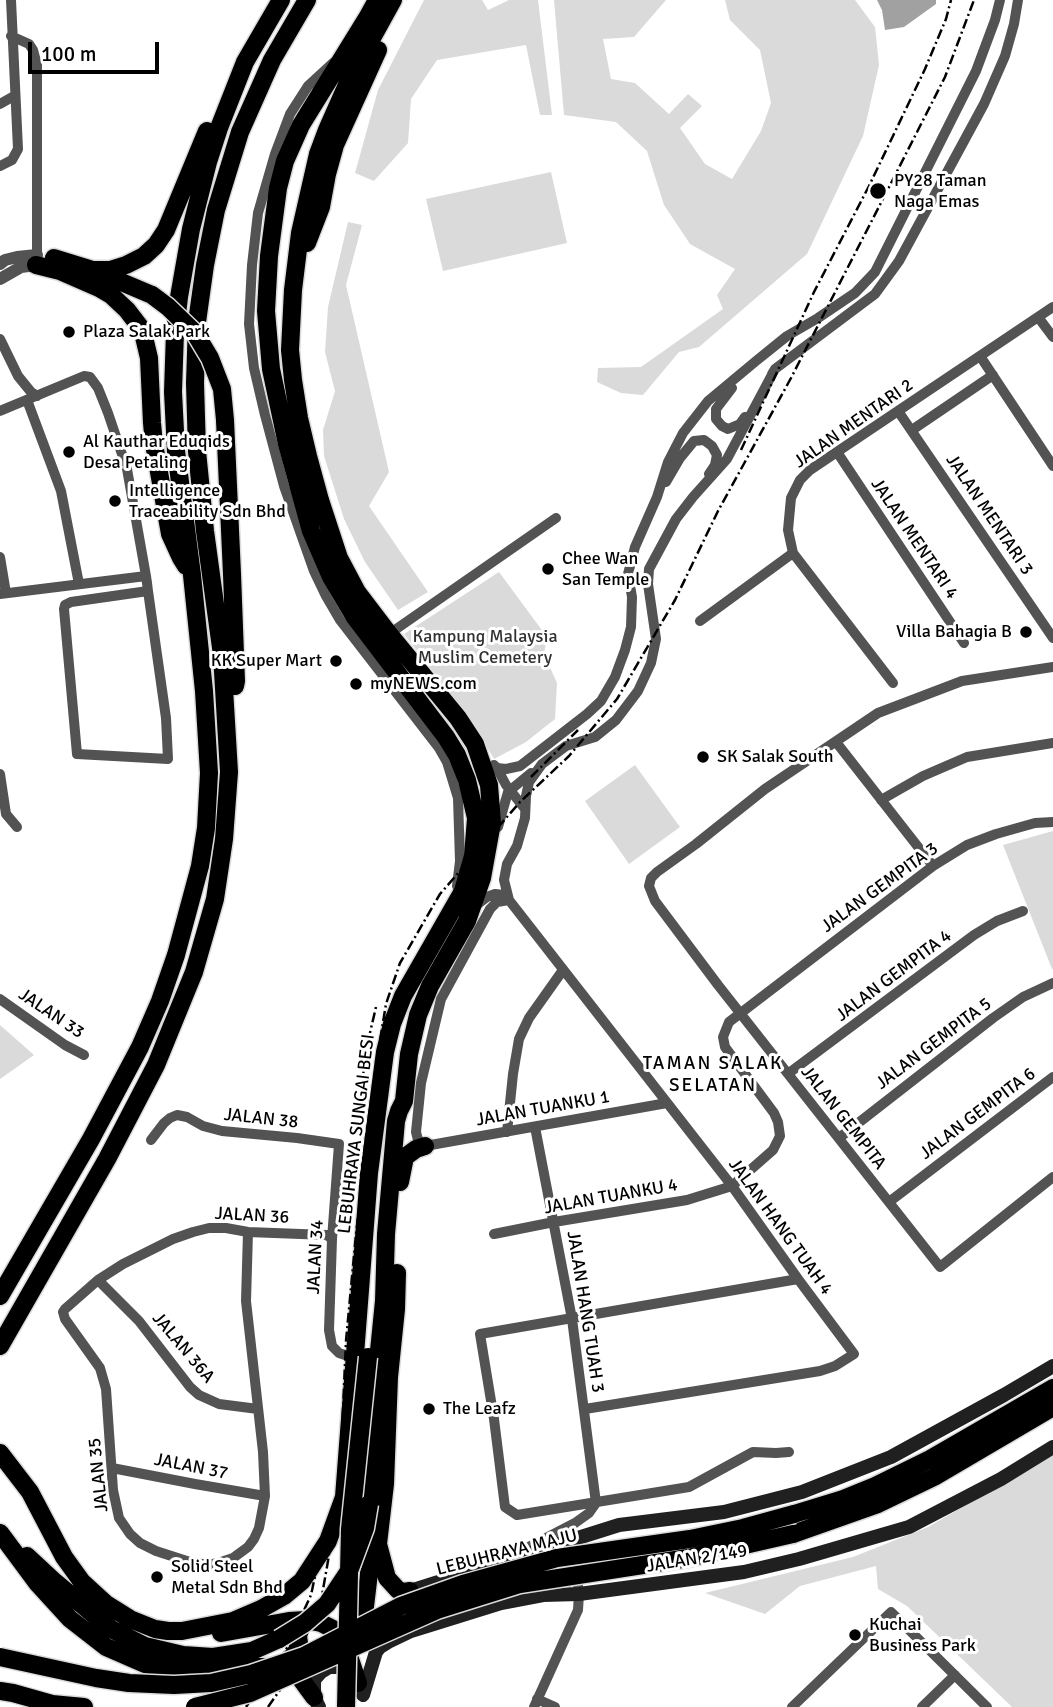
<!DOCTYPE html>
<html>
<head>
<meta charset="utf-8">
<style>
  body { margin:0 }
  #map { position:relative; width:1053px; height:1707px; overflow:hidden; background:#fff; font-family:Signika,sans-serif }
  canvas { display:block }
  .scale { position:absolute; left:28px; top:42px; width:131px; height:32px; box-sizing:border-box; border:4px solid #000; border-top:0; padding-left:9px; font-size:21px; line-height:24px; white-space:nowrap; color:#000; -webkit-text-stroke:5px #fff; paint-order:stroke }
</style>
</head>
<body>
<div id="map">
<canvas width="1053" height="1707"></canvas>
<div class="scale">100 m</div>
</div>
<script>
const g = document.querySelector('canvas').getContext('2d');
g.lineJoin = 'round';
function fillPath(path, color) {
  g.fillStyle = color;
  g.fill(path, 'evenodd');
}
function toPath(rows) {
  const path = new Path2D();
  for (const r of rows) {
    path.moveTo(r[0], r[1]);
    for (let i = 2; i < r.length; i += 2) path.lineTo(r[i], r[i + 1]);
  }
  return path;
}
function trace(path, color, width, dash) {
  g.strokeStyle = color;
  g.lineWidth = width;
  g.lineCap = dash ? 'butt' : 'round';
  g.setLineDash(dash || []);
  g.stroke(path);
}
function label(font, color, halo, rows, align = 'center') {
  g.font = font + ' Signika,sans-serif';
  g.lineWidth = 6;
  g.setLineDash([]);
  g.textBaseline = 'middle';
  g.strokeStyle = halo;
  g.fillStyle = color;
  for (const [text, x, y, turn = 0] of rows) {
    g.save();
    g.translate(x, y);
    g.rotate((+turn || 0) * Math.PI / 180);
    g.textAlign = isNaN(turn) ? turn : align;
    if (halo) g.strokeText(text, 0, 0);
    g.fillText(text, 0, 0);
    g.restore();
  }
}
const green = toPath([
  [424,0,482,0,488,10,509,0,538,0,552,115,540,115,526,45,437,60,411,99,408,143,374,181,355,173,378,90],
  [554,0,666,0,634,37,603,39,611,79,635,83,669,114,688,94,702,106,680,128,705,164,732,179,761,131,771,103,760,50,730,20,725,0,855,0,875,27,879,65,863,136,807,254,699,347,679,352,643,395,621,393,597,382,598,368,641,367,723,309,717,295,735,269,690,244,664,205,647,151,616,122,564,115],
  [551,172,567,243,443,271,426,199],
  [348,222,362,225,346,285,389,472,369,506,428,592,398,610,365,562,344,519,324,456,323,430,335,391,325,352,328,307],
  [499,572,547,637,544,654,557,683,555,719,526,742,494,759,470,718,404,634],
  [635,765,680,827,629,864,585,801],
  [1053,831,1053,969,1052,969,1003,845],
  [0,1025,34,1055,0,1079],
  [1053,1455,1053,1707,1012,1707,907,1606,878,1589,876,1566,800,1586,765,1614,705,1593,853,1557,928,1527]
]);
const water = toPath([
  [877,0,936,0,936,4,904,27,885,30,882,10]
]);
const minor = toPath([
  [11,36,29,44,33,50,37,65,37,255],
  [333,63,308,86,290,114,275,154,258,213,252,265,249,324,254,368,265,415,284,486,314,571,326,596,340,620,439,748,447,762,458,798,460,861,457,886],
  [0,104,14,96],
  [0,166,12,160,18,149,11,0],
  [1038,317,1053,337],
  [0,339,18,376,31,392,37,396],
  [980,356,1053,466],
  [772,374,775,369,875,294,899,261,984,104,1005,56,1014,24,1018,0],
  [732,388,716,409,716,419,722,426,728,429,740,424,745,417],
  [27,400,61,491,79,584],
  [0,411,84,376,90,377,98,388,108,413,127,469,146,576,147,583,148,591,166,718,168,759,77,754,64,609,65,605,71,602,148,591],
  [898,411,1053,638],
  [912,430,993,375],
  [837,452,964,643],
  [666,482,680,458,694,441,704,440,712,446,717,455,715,465,709,474],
  [0,557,6,593],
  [0,594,146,576],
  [700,621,793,553],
  [389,634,556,518],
  [1053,667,962,681,878,713,765,789,696,844,657,872,651,878,649,886,655,901,718,985,940,1267,1053,1177],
  [893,683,793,553,788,530,791,498,800,480,810,470,1053,307],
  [836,742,933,866],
  [494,765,497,768,506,785,525,809],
  [497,768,506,769,520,766,587,714,601,701,615,677,625,650,631,627,632,597,628,574,635,547,657,497,668,462,683,433,708,401,756,361,787,336,818,318,855,293,875,272,976,71,995,20,1000,0],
  [0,774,6,814,17,827],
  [881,800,923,776,967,757,1053,743],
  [498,827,508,792,531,773],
  [509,900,504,880,507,864,517,846,525,818,526,796,529,782,542,764,566,746,595,737,616,720,638,691,651,663,656,639,648,584,649,569,676,519,693,497,727,459,775,369],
  [479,903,487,897,495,894,504,895,509,900,732,1186,798,1279,854,1354,835,1366,820,1371,585,1409],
  [0,999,65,1045,84,1055],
  [789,1073,974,935,997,921,1023,911],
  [535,1127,572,1319,596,1503],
  [507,1132,513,1074,519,1039,529,1018,563,970],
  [839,1138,993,1018,1023,997,1053,983],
  [151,1140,164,1123,170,1118,177,1115,187,1117,203,1126,222,1131,297,1138,339,1144,332,1239,329,1330,332,1346,339,1353,354,1358],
  [419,1144,416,1132,421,1083,441,999,490,909,497,902,509,900],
  [425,1146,667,1103],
  [889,1202,1053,1077],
  [248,1232,246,1301,263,1452,265,1496,259,1528,254,1539,248,1547,233,1558,221,1562,208,1565,190,1562,156,1551,140,1543,130,1534,119,1518,113,1490,106,1389,100,1368,65,1319,63,1312,65,1309,98,1280,123,1264,173,1239,193,1232,209,1228,226,1228,248,1232,327,1235,332,1239],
  [494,1234,554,1222,687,1200,732,1186,773,1150,780,1136,778,1122,774,1113,725,1047,723,1037,729,1022,933,866,967,845,996,834,1035,823,1053,822],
  [98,1280,139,1321,190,1387,199,1395,219,1404,258,1409],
  [789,1452,776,1453,753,1452,689,1487,517,1515,505,1507,494,1419,480,1334,798,1279],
  [112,1468,195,1484,265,1496],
  [521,1551,575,1523,589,1513,596,1503],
  [537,1699,555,1707],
  [534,1707,578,1610,579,1594,574,1553],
  [792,1707,891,1612,987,1707],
  [922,1707,955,1675]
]);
const tertiary = toPath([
  [0,264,5,260,17,257,37,255],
  [0,279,21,267,36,265]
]);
const secondary = toPath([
  [410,1591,619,1525,724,1512,802,1492,891,1457,1004,1395,1053,1366],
  [363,1695,376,1652,380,1647,388,1642,411,1631,501,1603,543,1595,579,1594,744,1572,799,1559,909,1527,1001,1479,1053,1447],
  [319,1707,314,1697,314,1680,321,1672,329,1667,341,1667,349,1671,353,1675]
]);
const motorway = toPath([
  [307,243,321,207,327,174,335,145,378,50],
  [54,258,93,270,152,295],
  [36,265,60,271,99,288,111,295,127,310,140,327,144,337,149,358,152,423,154,444,170,534,181,558,186,566],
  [93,270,110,270,126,265,144,256,156,245,166,230,207,131],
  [225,420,232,574,236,681,235,686],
  [400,1182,405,1157,416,1149,425,1146],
  [0,1296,91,1139,140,1047,160,1001,176,955,200,866,206,828,209,773,204,691,192,575,176,451,173,392,175,332,179,297,191,229,208,162,219,128,245,62,281,0],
  [0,1346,107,1159,156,1065,194,972,215,899,224,839,229,772,222,655,205,531,197,451,195,383,197,322,205,265,216,210,240,132,272,60,307,0],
  [0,1453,30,1492,64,1557,82,1582,106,1604,130,1619,155,1629,168,1631,182,1631,233,1621,261,1609,284,1596,302,1581,328,1541,344,1497,369,1173,385,1052,392,1024,403,996,463,891,473,856,476,818,467,780,457,755,446,737,354,616,331,577,311,531,287,444,271,369,266,311,269,256,278,188,285,161,301,125,367,18,377,0],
  [369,1504,375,1391,384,1301,386,1234,396,1121,399,1111,404,1101,409,1054,418,1015,430,986,467,921,482,878,492,823,489,785,475,744,458,718,389,634,357,592,339,558,320,500,308,456,299,418,293,380,290,350,293,290,300,233,318,154,327,130,350,78,393,0],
  [794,1514,843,1499,875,1486,930,1459,1053,1388],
  [0,1533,38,1584,70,1619,106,1647,145,1664,170,1670,191,1671,242,1667,283,1667,295,1671,314,1697],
  [793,1534,878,1504,934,1477,1053,1407],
  [378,1544,387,1578,398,1590,404,1592,410,1591],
  [27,1556,55,1582,111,1629,145,1646,183,1655,213,1657,252,1651,279,1639],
  [364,1615,369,1573,378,1544,385,1484,389,1377,396,1309,397,1273],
  [221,1633,289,1621,306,1620,321,1623,333,1629,345,1644,358,1683],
  [284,1666,297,1651,299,1643,298,1636,289,1621],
  [0,1691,13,1693,52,1704,84,1707]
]);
const rail = toPath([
  [741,450,814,292,869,186,925,69,946,19,951,0],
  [531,777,578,730],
  [358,1135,365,1054,376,1007],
  [246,1707,285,1652,311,1595,317,1567],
  [268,1707,287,1680,301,1648,321,1601,328,1561,340,1478,346,1341,356,1234,377,1059,386,1004,400,963,440,894,520,802,569,756,617,699,675,600,718,511,791,378,885,195,945,77,974,0]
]);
const motorwayBridge = toPath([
  [152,295,168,307,195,333,210,358,222,389,225,420],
  [279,1639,305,1623,327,1604,349,1571,365,1528,369,1504],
  [0,1657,96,1678,129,1683,174,1685,211,1683,251,1674,304,1656,401,1606,463,1584,557,1558,690,1539,743,1528,794,1514],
  [195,1707,250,1693,437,1610,520,1584,688,1558,793,1534],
  [346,1707,350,1529,368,1357]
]);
const markers = [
  [878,191,9,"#000"],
  [69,332,7,"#000"],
  [69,452,7,"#000"],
  [115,501,7,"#000"],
  [548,569,7,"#000"],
  [1026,632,7,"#000"],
  [336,661,7,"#000"],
  [356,684,7,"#000"],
  [703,757,7,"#000"],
  [429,1409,7,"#000"],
  [157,1577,7,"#000"],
  [855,1635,7,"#000"]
];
const poiNames = [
  ["PY28 Taman",894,181],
  ["Naga Emas",894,202],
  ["Plaza Salak Park",83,332],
  ["Al Kauthar Eduqids",83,442],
  ["Desa Petaling",83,463],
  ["Intelligence",129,491],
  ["Traceability Sdn Bhd",129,512],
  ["Chee Wan",562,559],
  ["San Temple",562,580],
  ["Villa Bahagia B",1012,632,"right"],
  ["KK Super Mart",322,661,"right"],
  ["myNEWS.com",370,684],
  ["SK Salak South",717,757],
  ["The Leafz",443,1409],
  ["Solid Steel",171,1567],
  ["Metal Sdn Bhd",171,1588],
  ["Kuchai",869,1625],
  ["Business Park",869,1646]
];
const streetNames = [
  ["JALAN MENTARI 2",854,424,-35],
  ["JALAN MENTARI 3",989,515,56],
  ["JALAN MENTARI 4",914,539,56],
  ["JALAN GEMPITA 3",880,888,-36],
  ["JALAN GEMPITA 4",894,976,-37],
  ["JALAN 33",51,1014,34],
  ["JALAN GEMPITA 5",934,1044,-37],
  ["JALAN TUANKU 1",543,1109,-10],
  ["JALAN GEMPITA 6",978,1114,-37],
  ["JALAN GEMPITA",843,1118,52],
  ["JALAN 38",261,1119,6],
  ["LEBUHRAYA SUNGAI BESI",357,1134,-83],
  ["JALAN TUANKU 4",611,1197,-10],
  ["JALAN 36",252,1216,3],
  ["JALAN HANG TUAH 4",780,1227,54],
  ["JALAN 34",316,1257,-87],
  ["JALAN HANG TUAH 3",585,1312,81],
  ["JALAN 36A",183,1348,50],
  ["JALAN 37",191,1467,11],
  ["JALAN 35",99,1475,-96],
  ["LEBUHRAYA MAJU",507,1553,-14],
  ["JALAN 2/149",697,1559,-9]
];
const parkNames = [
  ["Kampung Malaysia",485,637],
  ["Muslim Cemetery",485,658]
];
const neighbourhoodNames = [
  ["TAMAN SALAK",713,1064],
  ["SELATAN",713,1086]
];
fillPath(green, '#dadada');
fillPath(water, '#a1a1a1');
trace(motorway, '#dbdbdb', 21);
trace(minor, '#535353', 10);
trace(tertiary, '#535353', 12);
trace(secondary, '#202020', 14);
trace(motorway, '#000', 18);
trace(rail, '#000', 2.5, [10, 3.5, 2, 3.5]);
trace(motorwayBridge, '#dbdbdb', 21, []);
trace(motorwayBridge, '#000', 18);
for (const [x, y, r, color] of markers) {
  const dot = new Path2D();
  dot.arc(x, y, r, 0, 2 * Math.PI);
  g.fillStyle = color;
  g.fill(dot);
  trace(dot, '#fff', 2.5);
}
label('18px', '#000', '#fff', poiNames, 'left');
label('18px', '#000', '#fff', streetNames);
label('18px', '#313131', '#fff', parkNames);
g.letterSpacing = '2px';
label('19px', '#000', '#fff', neighbourhoodNames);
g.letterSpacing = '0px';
</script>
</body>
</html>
